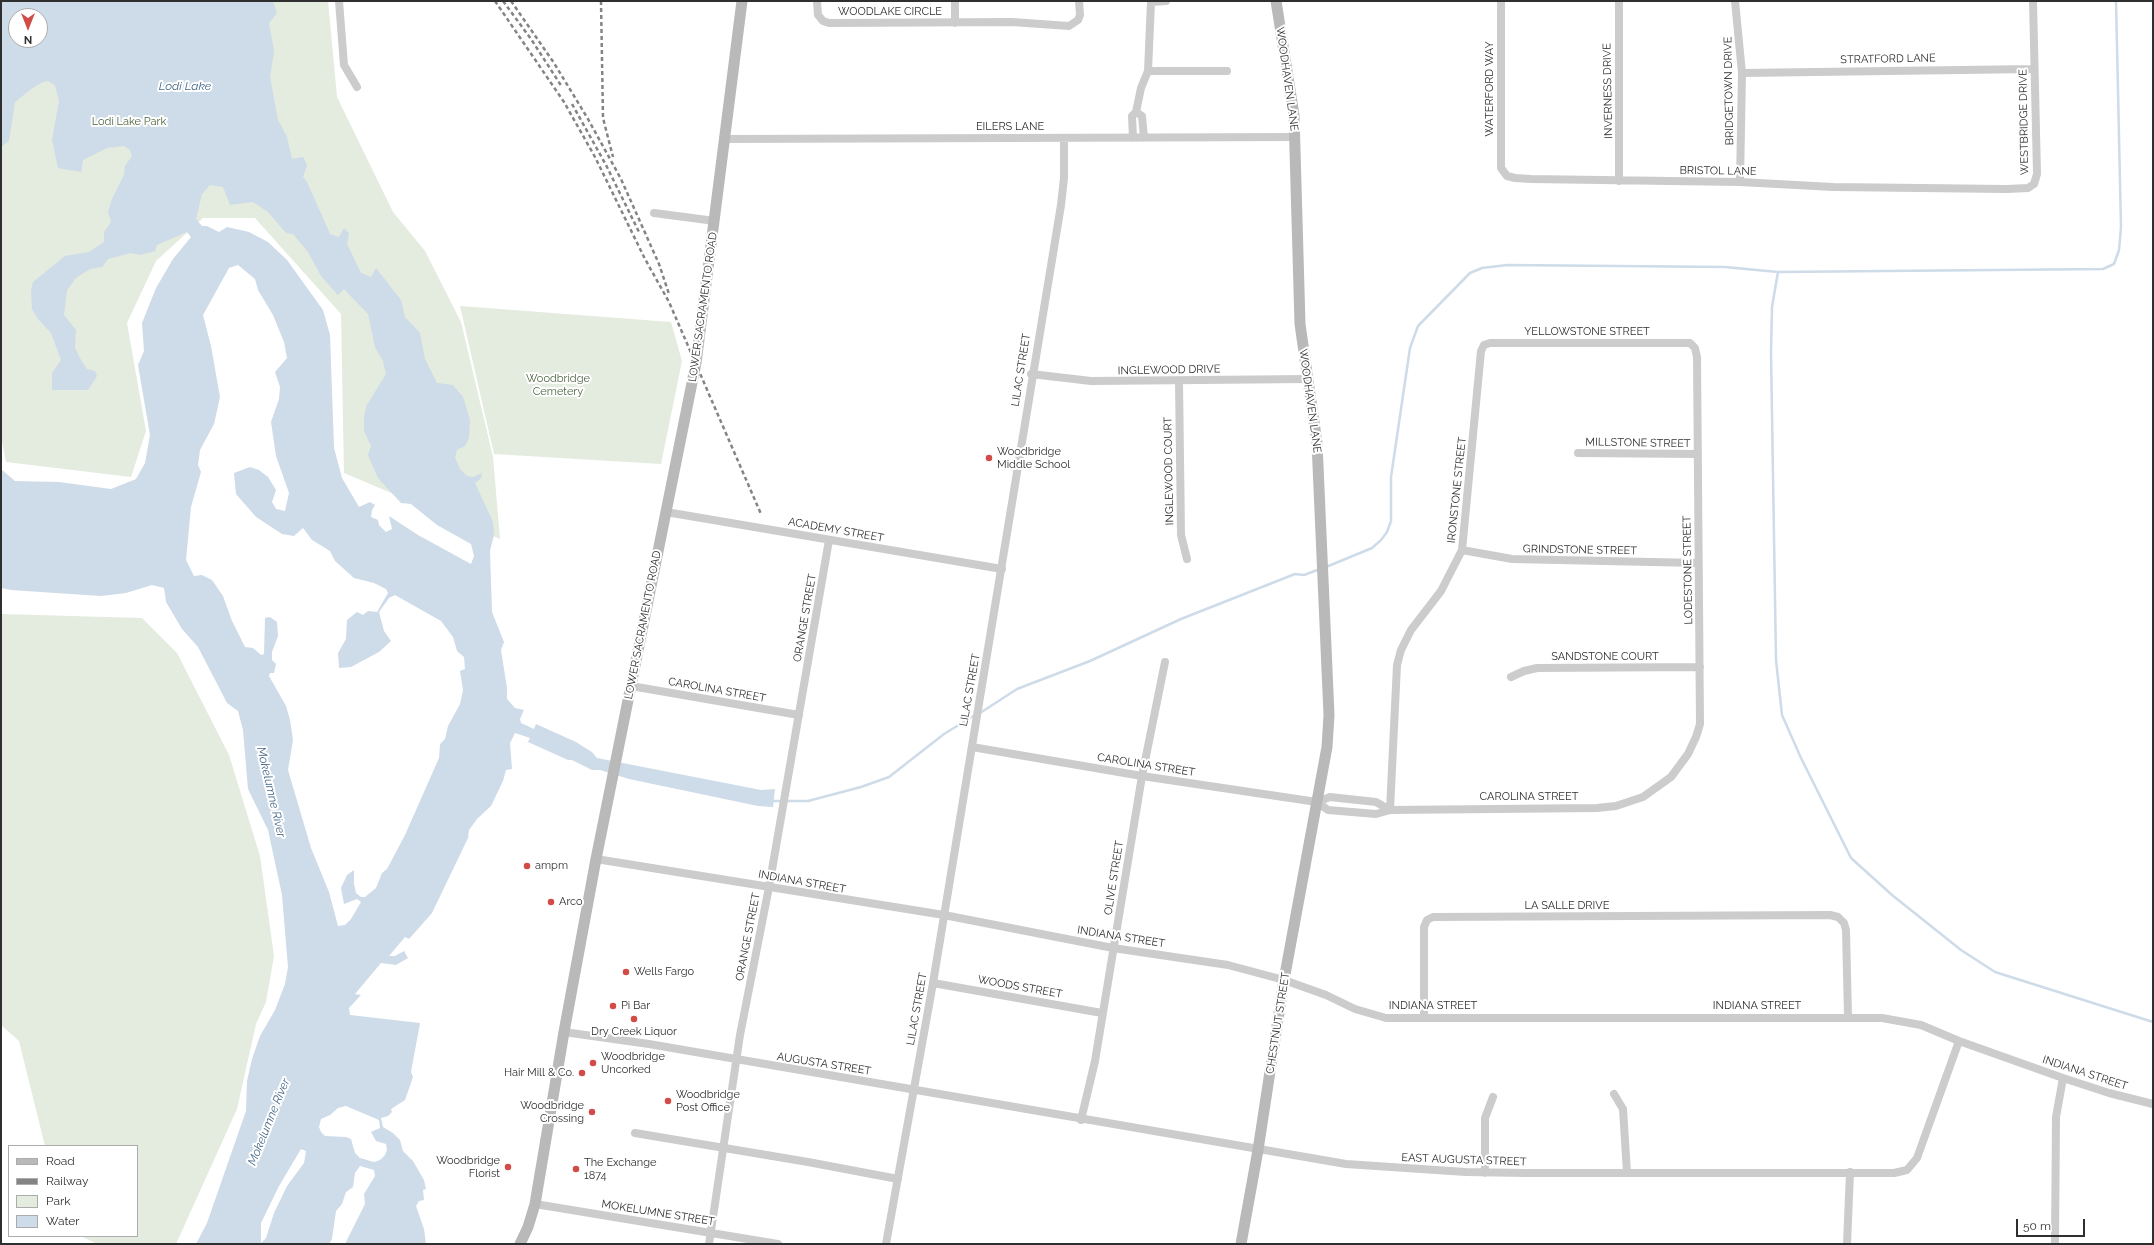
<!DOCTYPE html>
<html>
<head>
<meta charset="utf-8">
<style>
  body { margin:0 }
  #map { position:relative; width:2154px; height:1245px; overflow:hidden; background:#fff; font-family:Raleway,sans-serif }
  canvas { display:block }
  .frame { position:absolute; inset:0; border:2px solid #2f2f2f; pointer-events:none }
  .legend { position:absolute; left:8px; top:1145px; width:130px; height:92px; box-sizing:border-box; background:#fff; border:1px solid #acacac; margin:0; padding:5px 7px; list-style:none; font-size:12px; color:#2f2f2f }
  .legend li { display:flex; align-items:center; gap:8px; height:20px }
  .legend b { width:20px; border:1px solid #acacac }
  .north { position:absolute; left:8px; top:8px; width:40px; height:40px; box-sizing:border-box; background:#fff; border:1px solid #acacac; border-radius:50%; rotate:180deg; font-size:11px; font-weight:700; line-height:16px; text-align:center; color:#2f2f2f }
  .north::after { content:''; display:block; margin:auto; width:14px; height:18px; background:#d14c47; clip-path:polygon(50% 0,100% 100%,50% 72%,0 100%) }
  .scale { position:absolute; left:2016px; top:1219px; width:69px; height:18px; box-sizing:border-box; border:2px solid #2f2f2f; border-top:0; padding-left:5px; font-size:12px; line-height:14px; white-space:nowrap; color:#2f2f2f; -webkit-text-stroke:3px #fff; paint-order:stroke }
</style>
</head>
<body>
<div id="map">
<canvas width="2154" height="1245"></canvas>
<div class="frame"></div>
<ul class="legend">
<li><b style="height:5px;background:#b9b9b9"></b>Road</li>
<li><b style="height:5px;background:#848484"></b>Railway</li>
<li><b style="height:11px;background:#e4ebdf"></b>Park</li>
<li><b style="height:11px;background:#cedbe8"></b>Water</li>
</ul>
<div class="north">N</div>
<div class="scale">50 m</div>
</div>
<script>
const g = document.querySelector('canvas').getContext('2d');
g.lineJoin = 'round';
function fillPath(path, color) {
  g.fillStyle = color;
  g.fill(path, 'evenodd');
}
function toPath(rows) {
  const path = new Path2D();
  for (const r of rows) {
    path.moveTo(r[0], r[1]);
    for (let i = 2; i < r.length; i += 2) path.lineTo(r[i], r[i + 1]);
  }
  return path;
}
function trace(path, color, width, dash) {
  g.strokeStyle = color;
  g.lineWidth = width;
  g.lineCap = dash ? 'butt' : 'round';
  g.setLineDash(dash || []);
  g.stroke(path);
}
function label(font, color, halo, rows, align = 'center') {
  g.font = font + ' Raleway,sans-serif';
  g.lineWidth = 4;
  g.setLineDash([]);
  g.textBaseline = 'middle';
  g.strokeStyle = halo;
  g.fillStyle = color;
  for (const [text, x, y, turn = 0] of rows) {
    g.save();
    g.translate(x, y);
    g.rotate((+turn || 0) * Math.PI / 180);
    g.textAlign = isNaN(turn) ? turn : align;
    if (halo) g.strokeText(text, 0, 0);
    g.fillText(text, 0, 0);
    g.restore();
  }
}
const green = toPath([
  [1,1,328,1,337,97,393,212,425,251,461,322,493,457,500,539,344,473,341,314,255,218,203,218,156,261,127,323,146,431,131,477,6,462,1,436],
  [16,16,40,16,40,40,16,40],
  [460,306,671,322,682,361,661,464,494,454],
  [1,614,142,618,177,653,229,755,260,856,274,956,266,1002,256,1024,237,1109,176,1244,97,1244,81,1236,137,1236,137,1146,45,1146,19,1041,1,1025]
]);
const water = toPath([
  [1,1,273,1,277,13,269,23,274,51,270,77,278,120,287,137,292,159,303,157,307,165,303,177,307,182,330,234,339,237,344,228,349,233,347,244,361,273,371,277,376,268,401,300,405,317,420,333,425,359,437,383,453,385,463,397,470,420,469,438,465,446,457,450,455,457,460,469,467,476,473,477,482,473,481,478,475,483,493,522,494,535,490,551,492,612,504,642,501,650,507,688,507,699,515,708,524,710,520,719,521,723,534,729,536,724,576,742,592,752,597,758,761,790,775,789,773,807,758,806,629,779,600,770,592,770,572,760,568,760,528,742,530,738,515,733,510,743,512,769,506,770,503,781,491,806,477,819,469,830,468,838,432,913,409,939,405,937,389,956,395,956,404,951,408,958,396,965,381,963,355,994,361,995,349,1008,350,1015,420,1023,411,1072,413,1077,405,1100,391,1109,392,1112,388,1116,381,1118,383,1127,393,1133,400,1140,403,1151,413,1161,424,1180,426,1189,423,1190,424,1200,419,1201,416,1206,424,1229,426,1244,345,1244,365,1204,364,1194,375,1176,374,1170,360,1166,355,1173,353,1187,346,1192,342,1204,336,1211,332,1239,329,1244,196,1244,207,1223,246,1111,247,1081,252,1059,260,1036,275,1010,285,984,288,967,282,895,268,830,248,789,243,730,238,711,227,703,198,647,182,629,166,602,164,588,152,585,126,593,101,596,11,590,1,588,1,469,15,481,59,482,111,489,136,479,145,463,150,435,138,365,144,351,142,323,156,288,173,259,191,237,187,232,157,245,155,251,140,255,131,253,108,259,102,267,90,269,76,278,67,290,64,315,76,330,75,348,81,360,87,369,95,371,97,376,88,390,52,390,52,373,61,360,51,333,38,319,32,309,31,291,33,282,65,256,89,252,104,242,104,232,111,222,108,212,112,199,124,175,125,166,132,156,130,150,124,146,107,148,83,160,81,172,58,168,52,140,59,101,55,85,48,81,43,82,31,89,15,102,9,141,1,147],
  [16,16,40,16,40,40,16,40],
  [210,185,223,187,230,205,253,202,268,212,286,233,293,234,308,252,321,276,338,295,344,289,368,314,375,347,383,361,386,374,367,405,364,416,364,431,371,446,368,455,378,478,401,503,411,504,437,525,471,544,474,556,471,564,418,535,389,516,392,529,386,532,379,525,378,520,371,517,372,510,375,505,370,502,359,507,342,478,334,448,330,335,323,310,287,260,268,242,249,232,227,227,219,232,207,226,202,226,196,219,202,194],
  [238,265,255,279,258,290,273,315,284,342,287,358,275,372,280,387,279,399,271,422,276,456,289,493,285,511,276,509,272,502,276,490,268,477,259,470,250,467,234,473,236,494,256,517,282,534,294,536,303,528,312,540,330,551,335,561,354,578,374,583,386,589,388,593,377,612,368,611,363,615,357,612,347,620,346,639,338,653,339,668,351,667,379,652,391,641,384,631,379,612,389,598,395,595,441,621,453,637,457,651,464,657,465,669,460,671,463,690,460,704,448,726,445,739,440,744,439,758,405,835,387,869,382,873,376,888,365,897,361,897,356,893,354,884,354,870,347,875,341,888,344,904,357,899,361,902,351,919,345,925,338,926,329,892,311,848,288,770,293,740,290,720,286,706,269,676,270,673,274,673,276,664,272,660,272,652,278,636,277,622,270,617,265,618,264,654,261,655,253,648,245,647,232,621,223,596,212,580,202,575,194,576,186,560,191,507,201,472,198,465,200,450,214,424,220,397,211,346,203,315,229,268],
  [346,1106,379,1120,380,1128,371,1132,376,1141,386,1144,387,1150,385,1155,380,1160,374,1162,360,1158,355,1153,351,1139,346,1137,325,1136,321,1132,319,1127,321,1119,330,1115,338,1108],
  [301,1149,306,1151,304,1163,287,1186,274,1213,266,1238,261,1243,261,1223,279,1186]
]);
const stream = toPath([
  [1778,272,1772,307,1771,352,1776,660,1782,715,1801,758,1851,858,1892,895,1961,950,1995,972,2153,1022],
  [1326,567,1372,548,1381,540,1387,532,1391,521,1391,477,1410,348,1418,326,1470,273,1482,268,1507,265,1725,267,1778,272,2103,269,2114,264,2119,250,2121,227,2116,1],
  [980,713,1017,689,1090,661,1181,619,1295,574,1304,575,1320,569],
  [772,801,808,801,861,787,889,777,944,734,975,715]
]);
const street = toPath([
  [339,1,344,65,357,87],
  [817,1,818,15,823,21,829,23,1012,22,1069,26,1078,20,1080,15,1079,1],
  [1501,1,1501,168,1507,176,1515,178,1531,179,1740,182,1833,187,2007,189,2028,188,2034,184,2037,174,2033,1],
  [1619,1,1619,181],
  [1735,1,1742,73,1740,182],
  [955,23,955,1],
  [1148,71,1227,71],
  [1742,73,2034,69],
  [1136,112,1142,116,1144,138],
  [1133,138,1132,116,1136,112,1141,88,1148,71,1151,2,1166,1],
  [725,139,1295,137],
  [654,213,715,221],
  [1031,374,1091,381,1308,379],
  [1179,381,1181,535,1187,559],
  [1578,453,1698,454],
  [666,512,1002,569],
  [1462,550,1512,559,1698,563],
  [1511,677,1524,671,1537,668,1700,667],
  [631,686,799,715],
  [972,747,1142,776,1317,802,1328,810,1376,814,1390,810,1597,808,1616,806,1643,797,1671,777,1688,754,1696,737,1700,724,1697,357,1695,348,1690,343,1490,343,1484,345,1481,351,1462,550,1441,591,1411,630,1401,650,1397,665,1390,810],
  [1317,802,1330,797,1376,802,1390,810],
  [596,859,944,915,1113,948,1228,965,1284,980,1326,995,1355,1009,1386,1018,1882,1018,1921,1025,1959,1041,2063,1078,2109,1093,2153,1104],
  [933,983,1102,1013],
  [1424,1017,1424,927,1427,920,1433,917,1830,915,1838,917,1844,923,1846,930,1848,1017],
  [564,1032,649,1044,1346,1164,1466,1172,1526,1173,1894,1173,1907,1170,1917,1158,1959,1041],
  [1614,1094,1623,1109,1627,1173],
  [1081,1120,1095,1061,1142,776,1165,662],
  [635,1133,808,1162,898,1179],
  [1485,1173,1485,1118,1493,1097],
  [535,1204,778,1244],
  [709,1244,740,1035,769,887,829,540],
  [886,1244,933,983,1061,205,1064,178,1064,138],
  [1847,1244,1850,1172],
  [2055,1244,2056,1117,2063,1078]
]);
const secondary = toPath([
  [520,1244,528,1227,535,1204,564,1032,596,859,696,363,742,1],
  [1241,1244,1258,1150,1284,980,1327,747,1329,715,1317,443,1300,324,1294,115,1276,1]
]);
const rail = toPath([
  [495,1,564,102,595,157,645,259,669,302,761,514],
  [503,1,531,39,562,87],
  [511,1,554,63,588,119,621,179,659,264,669,294],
  [601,1,603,118,613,157],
  [572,104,606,165,639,232]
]);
const markers = [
  [989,458,4,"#d14c47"],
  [527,866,4,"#d14c47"],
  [551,902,4,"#d14c47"],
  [626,972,4,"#d14c47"],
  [613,1006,4,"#d14c47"],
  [634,1019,4,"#d14c47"],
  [593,1063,4,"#d14c47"],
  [582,1073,4,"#d14c47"],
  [668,1101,4,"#d14c47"],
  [592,1112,4,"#d14c47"],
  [508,1167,4,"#d14c47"],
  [576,1169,4,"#d14c47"]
];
const streetNames = [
  ["WOODLAKE CIRCLE",890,12],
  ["STRATFORD LANE",1888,59,-1],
  ["WOODHAVEN LANE",1287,79,82],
  ["WATERFORD WAY",1490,89,-90],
  ["INVERNESS DRIVE",1608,91,-91],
  ["BRIDGETOWN DRIVE",1729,91,-91],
  ["WESTBRIDGE DRIVE",2024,122,-91],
  ["EILERS LANE",1010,127],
  ["BRISTOL LANE",1718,171,1],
  ["LOWER SACRAMENTO ROAD",703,307,-82],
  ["YELLOWSTONE STREET",1587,332],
  ["LILAC STREET",1021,370,-81],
  ["INGLEWOOD DRIVE",1169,370,-1],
  ["WOODHAVEN LANE",1310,401,82],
  ["MILLSTONE STREET",1638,443,1],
  ["INGLEWOOD COURT",1169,471,-91],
  ["IRONSTONE STREET",1457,490,-84],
  ["ACADEMY STREET",836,530,10],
  ["GRINDSTONE STREET",1580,550,1],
  ["LODESTONE STREET",1688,570,-91],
  ["ORANGE STREET",805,618,-80],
  ["LOWER SACRAMENTO ROAD",643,625,-79],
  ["SANDSTONE COURT",1605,657],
  ["CAROLINA STREET",717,690,10],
  ["LILAC STREET",970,690,-80],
  ["CAROLINA STREET",1146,765,9],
  ["CAROLINA STREET",1529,797],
  ["OLIVE STREET",1114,878,-81],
  ["INDIANA STREET",802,882,10],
  ["LA SALLE DRIVE",1567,906],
  ["ORANGE STREET",748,937,-79],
  ["INDIANA STREET",1121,937,9],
  ["WOODS STREET",1020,987,10],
  ["INDIANA STREET",1433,1006],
  ["INDIANA STREET",1757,1006],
  ["LILAC STREET",917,1009,-80],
  ["CHESTNUT STREET",1278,1023,-81],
  ["AUGUSTA STREET",824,1064,9],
  ["INDIANA STREET",2085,1073,18],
  ["EAST AUGUSTA STREET",1464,1160,2],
  ["MOKELUMNE STREET",658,1213,9]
];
const parkNames = [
  ["Lodi Lake Park",129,122],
  ["Woodbridge",558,379],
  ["Cemetery",558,392]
];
const poiNames = [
  ["Woodbridge",997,452],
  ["Middle School",997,465],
  ["ampm",535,866],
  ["Arco",559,902],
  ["Wells Fargo",634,972],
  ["Pi Bar",621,1006],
  ["Dry Creek Liquor",634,1032,"center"],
  ["Woodbridge",601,1057],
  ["Uncorked",601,1070],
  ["Hair Mill & Co.",574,1073,"right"],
  ["Woodbridge",676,1095],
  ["Post Office",676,1108],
  ["Woodbridge",584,1106,"right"],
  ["Crossing",584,1119,"right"],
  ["Woodbridge",500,1161,"right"],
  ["Florist",500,1174,"right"],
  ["The Exchange",584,1163],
  ["1874",584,1176]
];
const waterNames = [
  ["Lodi Lake",185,86],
  ["Mokelumne River",271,792,77],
  ["Mokelumne River",269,1122,-68]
];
fillPath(green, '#e4ebdf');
fillPath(water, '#cedbe8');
trace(stream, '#cedbe8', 2.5);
trace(street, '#ccc', 8);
trace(secondary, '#b9b9b9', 11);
trace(rail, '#848484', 2.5, [4, 3]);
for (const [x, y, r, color] of markers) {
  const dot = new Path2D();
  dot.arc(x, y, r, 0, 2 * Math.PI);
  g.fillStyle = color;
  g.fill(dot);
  trace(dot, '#fff', 1.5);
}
label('11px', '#2f2f2f', '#fff', streetNames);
label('11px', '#4f6642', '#fff', parkNames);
label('11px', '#2f2f2f', '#fff', poiNames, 'left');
label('italic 12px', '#476888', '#fff', waterNames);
</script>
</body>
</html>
